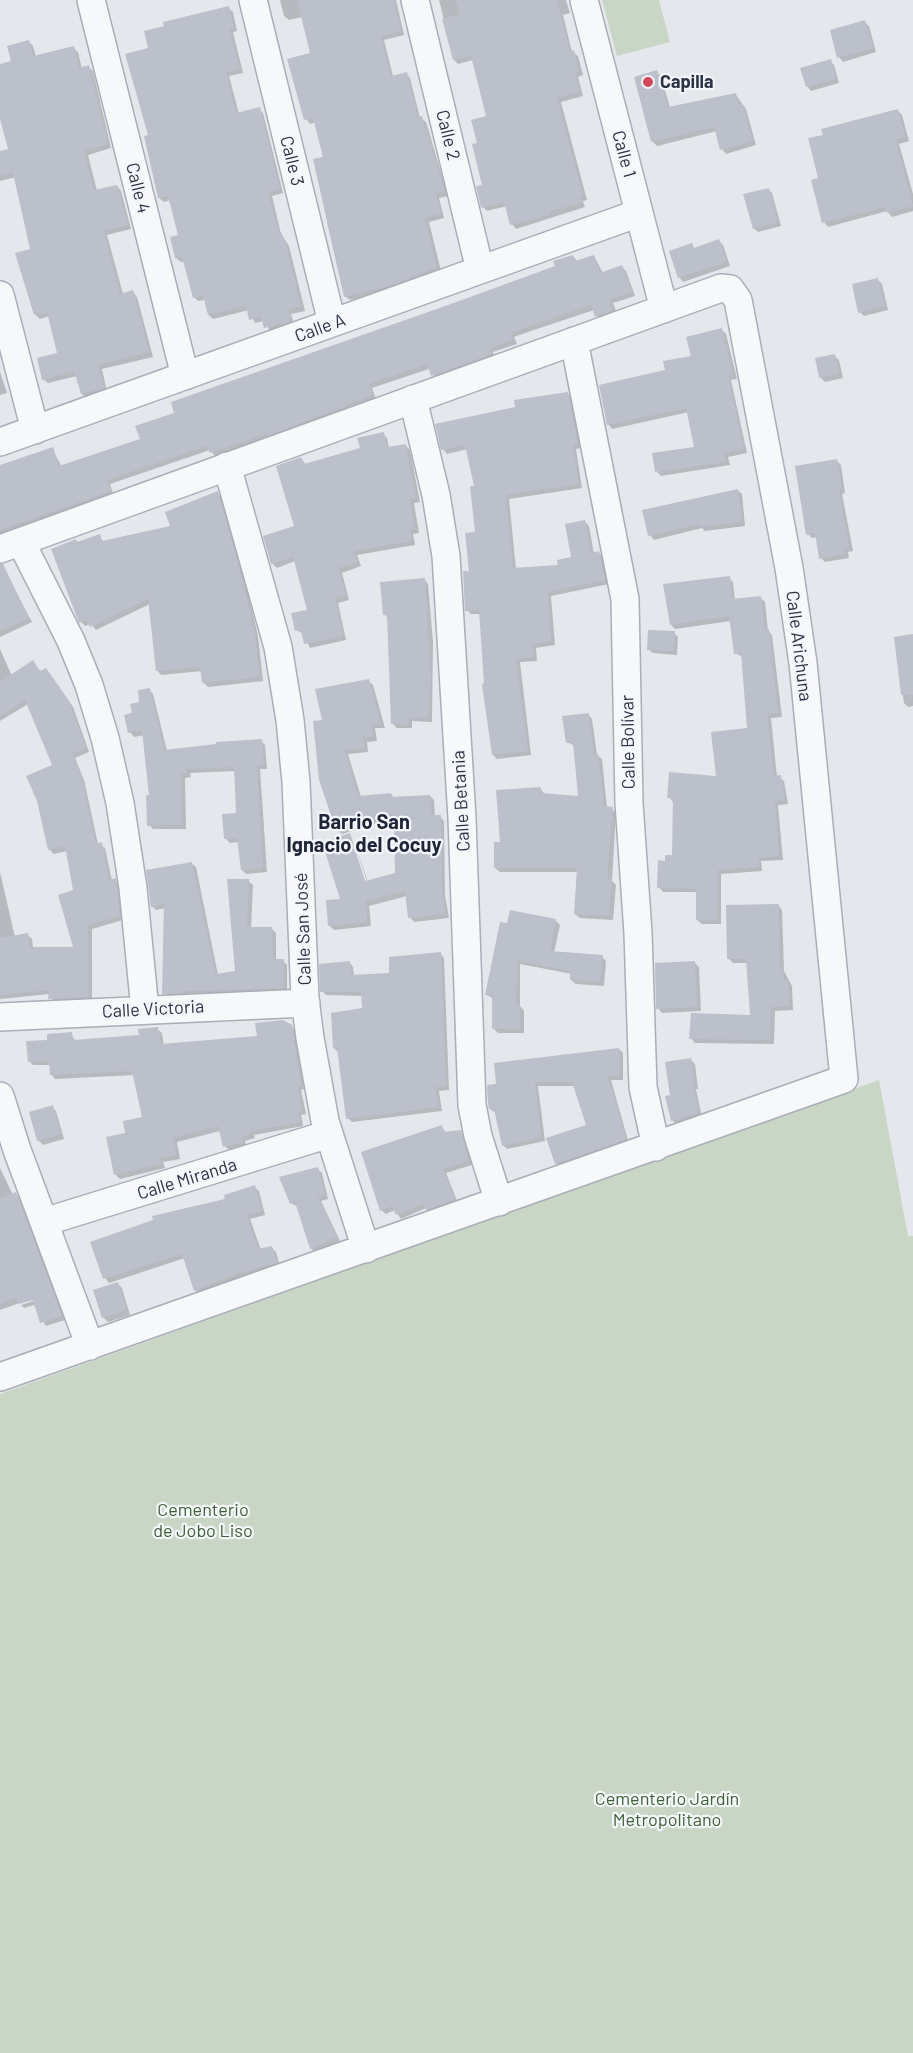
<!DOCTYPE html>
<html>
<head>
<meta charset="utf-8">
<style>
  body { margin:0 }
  canvas { display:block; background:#e4e7ec }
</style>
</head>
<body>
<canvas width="913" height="2053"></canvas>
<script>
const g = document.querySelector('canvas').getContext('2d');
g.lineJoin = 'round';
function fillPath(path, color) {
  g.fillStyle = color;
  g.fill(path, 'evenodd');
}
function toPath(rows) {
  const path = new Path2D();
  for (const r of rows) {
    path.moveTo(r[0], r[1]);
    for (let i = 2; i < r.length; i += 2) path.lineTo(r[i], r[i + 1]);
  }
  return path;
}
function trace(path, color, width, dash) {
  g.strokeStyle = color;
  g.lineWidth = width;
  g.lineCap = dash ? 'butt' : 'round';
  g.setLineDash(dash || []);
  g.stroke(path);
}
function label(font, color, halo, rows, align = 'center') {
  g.font = font + ' Barlow,sans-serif';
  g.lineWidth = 4.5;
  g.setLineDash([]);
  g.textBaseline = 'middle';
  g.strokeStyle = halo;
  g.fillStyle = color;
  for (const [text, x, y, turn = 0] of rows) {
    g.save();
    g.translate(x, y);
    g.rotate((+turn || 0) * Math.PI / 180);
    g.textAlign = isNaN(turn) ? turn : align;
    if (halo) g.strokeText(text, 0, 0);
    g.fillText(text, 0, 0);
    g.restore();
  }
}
const green = toPath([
  [602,0,659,0,670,42,617,56],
  [879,1080,908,1236,913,1236,913,2053,0,2053,0,1394]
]);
const shadow = toPath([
  [280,0,396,0,404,35,384,40,393,76,406,73,410,78,420,118,426,122,448,196,439,198,444,218,429,222,441,271,397,289,350,300,345,296,327,222,330,221,325,158,316,122,310,124,306,119,312,54,303,17,289,20,284,16],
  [439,0,566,0,570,13,563,15,572,52,578,56,583,75,578,77,583,96,561,102,587,200,583,201,585,207,516,229,512,224,507,206,487,211,483,207,484,186,478,144,488,117,473,60,458,64,454,60],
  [228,8,233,12,237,31,233,32,243,73,229,76,239,114,259,109,263,113,283,193,272,196,281,234,289,246,305,311,291,314,294,325,270,331,264,321,255,323,249,310,213,319,209,315,205,300,198,301,194,297,185,261,181,262,176,258,179,236,170,200,164,202,159,198,150,136,150,50],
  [864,22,869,26,876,52,843,62,839,57],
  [29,42,33,46,36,57,73,48,78,52,82,69,88,67,93,71,111,148,88,155,97,191,117,186,121,191,131,229,107,235,123,294,133,292,137,297,153,357,102,369,107,392,86,398,82,394,77,376,48,383,43,379,59,354,50,316,40,319,35,314,32,250,16,177,0,181,0,153,9,150,0,115,0,66,13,62],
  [830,61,834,65,839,83,811,91,807,86],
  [657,72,661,76,670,108,736,95,746,109,756,145,726,154,722,149,717,131,657,146,652,141],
  [897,110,902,115,909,141,899,144,913,194,913,211,892,217,887,211,828,227,824,222,820,179],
  [768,189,772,193,781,226,758,232,754,228],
  [719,241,723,245,730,266,683,282,679,277,692,245,695,249],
  [573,256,577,261,594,256,603,273,622,267,626,271,635,296,613,303,617,314,600,320,594,310,534,330,514,337,517,344,493,352,495,359,437,380,429,369,372,388,376,399,297,430,215,456,210,450,110,484,114,496,0,535,0,468,52,449,62,467,141,440,176,413,557,267],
  [878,280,882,284,888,310,864,316,860,312],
  [722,330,726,334,737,379,731,380,747,453,728,457,730,465,661,476,657,472,696,448,689,412,612,429,608,424],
  [834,356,839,360,843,378,825,382,821,378,817,359],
  [0,372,7,393,0,395],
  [567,393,572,398,581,448,576,449,582,488,509,499,516,569,560,566,572,558,585,522,589,526,594,554,599,553,603,557,609,584,551,596,555,645,536,648,537,661,520,662,531,755,497,759,493,755,480,614,471,614,467,610,477,533,476,487,468,449,447,454,443,449,517,408],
  [383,434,387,438,389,448,406,446,410,450,420,502,414,503,419,533,413,534,415,545,357,555,361,566,342,573,349,600,338,603,346,640,310,648,303,634,297,630,308,611,295,561,277,568,272,563,296,527,301,458,306,465,362,449],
  [837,461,841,465,845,493,842,494,853,551,848,552,849,558,825,562,821,558,817,537,812,538,808,534],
  [737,490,742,494,745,526,705,531,702,528,654,540,650,535],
  [217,493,222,497,248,592,258,636,263,681,208,687,204,683,202,671,161,675,157,670,150,604,96,630,91,624,85,626,81,622,78,543,99,536,104,542,171,527],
  [5,571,32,622,0,637,0,573],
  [729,578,733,582,735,601,760,598,765,602,768,631,772,635,782,717,771,718,777,777,784,781,788,804,778,805,783,860,761,861,762,871,721,874,721,924,702,924,697,920,697,892,663,892,659,887,667,862,674,857,673,802,669,797,718,778,749,729,743,657,735,653,731,621,675,629,671,625],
  [424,579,428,584,433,642,432,722,412,721,412,728,397,728,393,724,389,619,384,614],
  [674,633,678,637,677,655,653,653,648,649],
  [913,636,913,706,908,707,904,703,895,638],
  [0,649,12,676,33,662,41,672,46,670,50,674,73,707,89,752,75,758,84,780,98,844,105,848,112,881,115,880,119,884,123,920,92,929,92,1001,54,1003,50,994,0,999,0,872,15,937,27,935,32,939,33,948,75,948,75,891,67,851,54,854,49,849,54,766,28,704,0,721],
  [368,681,373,685,385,728,375,728,377,741,367,742,368,752,348,754,361,797,391,794,395,799,430,796,434,800,435,817,440,817,444,821,445,895,449,918,414,922,410,917,407,896,369,906,371,926,334,930,329,925,342,900,350,834,366,889,369,888,353,838,368,882,397,874,396,818,342,834,337,829,324,721],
  [149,690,153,694,167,751,261,741,265,745,267,769,260,769,267,872,246,874,242,870,239,842,230,843,225,838,238,815,236,771,190,773,191,777,185,778,186,829,153,829,149,825,151,796,144,735,134,737,130,732,134,714],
  [588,714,592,719,597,755,602,759,607,808,616,812,612,881,616,885,613,920,580,918,575,914,579,872,500,872,495,868,502,844,540,788,545,795,580,798,575,746,567,742],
  [191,863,196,867,218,975,237,973,248,881,253,885,251,929,272,929,276,933,276,961,283,961,287,965,287,992,186,994,186,997,168,997,164,993,165,908,156,910,152,906],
  [778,905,782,910,784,971,792,986,793,1010,775,1011,774,1044,695,1043,691,1038,752,1017,748,963,733,963,729,959],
  [555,920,560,925,554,953,602,957,606,961,604,986,576,984,571,980,572,974,520,964,520,1006,524,1011,524,1033,498,1033,494,1029,494,999,487,995,501,924],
  [440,953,444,958,449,1090,439,1091,442,1111,352,1122,348,1118,339,1053,334,1048,364,1010,363,996,326,995,322,991,349,962,353,967,354,976,391,974],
  [695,963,699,967,701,1011,662,1013,658,1008],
  [292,1027,296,1031,304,1089,301,1090,306,1114,301,1115,303,1126,254,1135,255,1138,245,1141,246,1146,229,1150,225,1146,220,1131,177,1142,180,1159,163,1162,165,1168,120,1179,116,1175,127,1134,143,1118,135,1075,55,1079,51,1074,50,1065,33,1065,29,1061,49,1041,71,1034,76,1042,141,1037,157,1029,162,1033,164,1046,259,1037],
  [619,1049,623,1053,623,1080,611,1080,629,1144,560,1167,556,1163,588,1126,575,1086,538,1086,545,1141,507,1149,503,1145,496,1113,490,1109,498,1085],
  [691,1060,695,1064,698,1089,696,1089,702,1118,676,1124,672,1120,671,1096],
  [52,1107,56,1111,64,1139,43,1145,39,1141,31,1113],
  [442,1127,446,1133,460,1131,465,1136,472,1165,446,1173,458,1203,431,1213,426,1208,401,1219,395,1210,386,1214,381,1210],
  [0,1168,13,1195,20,1198,65,1320,46,1326,34,1305,24,1308,21,1305,40,1299,39,1296,0,1310],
  [317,1169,322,1173,328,1199,321,1201,340,1241,315,1253,311,1248,298,1207,291,1203],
  [254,1187,259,1191,265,1215,250,1219,261,1250,271,1247,276,1252,280,1267,199,1294,195,1290,185,1258,109,1283,105,1278,227,1200],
  [118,1284,122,1288,130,1315,108,1322,103,1317]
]);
const building = toPath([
  [297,0,394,0,401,31,381,36,391,76,407,72,418,117,422,116,445,191,436,194,441,214,425,218,437,267,392,285,344,297,313,159,323,157,313,118,304,120,287,59,310,53],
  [456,0,557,0,570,52,574,50,579,71,575,72,580,92,557,98,583,196,580,197,582,203,550,211,550,215,510,225,504,202,481,208,476,186,482,185,472,144,477,143,471,120,486,116,471,56,453,60,442,19,460,14],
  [229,6,234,27,229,28,240,69,226,72,236,113,260,107,280,189,268,192,279,233,281,232,285,241,301,306,288,310,291,321,264,328,261,317,249,320,246,306,208,315,203,295,193,298,182,257,175,258,170,237,178,235,168,196,158,198,144,136,148,135,125,54,148,48,144,31,164,26,163,22],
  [865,20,873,48,837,58,830,30],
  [29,40,33,56,74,46,79,68,89,65,108,144,84,151,94,190,117,185,128,225,104,231,120,294,133,290,149,352,98,365,104,388,81,394,74,371,42,380,37,358,57,353,47,312,34,315,15,253,30,249,13,173,0,176,0,151,8,149,0,119,0,64,11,61,7,46],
  [831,59,836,79,806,87,800,68],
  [657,70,668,107,736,93,738,104,742,103,753,141,720,150,714,127,651,142,634,77],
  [898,109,905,137,896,140,913,206,887,213,885,207,822,223,811,180,818,178,808,138,823,135,821,129],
  [769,188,778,222,753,229,743,194],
  [719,239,727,262,678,278,669,251,692,243,694,248],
  [573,255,575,261,594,255,600,273,622,265,632,292,610,299,613,310,595,317,591,305,529,326,511,333,513,340,490,348,492,354,431,376,427,364,369,384,373,395,267,436,267,433,210,453,207,446,107,480,111,491,0,530,0,465,53,447,59,466,140,439,135,426,174,413,171,402,451,304,555,266,553,261],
  [878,278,885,306,858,313,852,284],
  [722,328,733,375,728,376,744,449,724,453,726,462,655,472,652,453,694,447,686,408,607,425,599,385,665,370,663,361,691,356,686,337],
  [835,354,839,374,819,378,815,358],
  [568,392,578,444,573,445,579,484,506,495,513,568,558,565,557,560,571,557,565,524,585,520,591,553,599,551,605,580,548,592,551,641,532,644,533,657,516,659,528,751,492,755,482,684,484,683,479,610,465,611,463,571,469,571,465,533,475,532,470,486,474,486,465,445,441,450,435,424,515,407,514,400],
  [384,432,387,447,406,444,416,498,410,499,415,529,410,530,412,541,354,551,358,562,338,568,346,595,335,598,343,636,304,644,301,630,295,631,291,613,307,610,293,557,271,564,263,536,294,526,276,466,301,457,304,464,360,448,357,438],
  [837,459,842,489,839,490,849,547,844,548,845,554,819,559,815,533,806,535,795,466],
  [738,489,742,522,699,527,699,524,648,536,642,510],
  [218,491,244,586,254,630,260,677,202,683,200,667,156,671,148,599,90,627,87,620,79,623,51,549,76,539,77,542,100,534,102,541,170,526,165,512],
  [0,564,3,564,29,618,0,631],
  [730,576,732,599,761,596,765,630,769,629,778,713,767,714,774,776,781,775,785,800,775,801,779,856,758,858,759,867,718,870,717,921,696,920,696,889,657,888,658,860,665,861,665,855,672,855,673,798,667,798,669,772,716,776,711,732,747,728,741,653,734,654,729,616,670,625,663,584],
  [425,578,431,679,428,718,409,718,408,725,391,724,387,615,383,615,380,582],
  [648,630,675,631,673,651,647,650],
  [913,634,913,695,901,695,894,637],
  [33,660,40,671,46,668,69,701,86,748,72,754,81,774,96,844,102,842,109,880,116,878,120,916,88,925,89,997,48,999,49,990,0,995,0,938,28,933,30,947,73,947,58,895,73,890,65,846,48,850,37,801,26,776,52,765,25,700,0,716,0,682],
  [369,679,381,724,372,724,373,737,363,738,365,748,345,750,358,796,391,793,392,797,430,795,431,815,441,815,442,889,446,914,408,918,405,891,366,901,367,922,328,926,326,900,340,899,322,842,350,833,365,881,395,873,394,813,336,830,319,780,313,721,322,720,315,689],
  [150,688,164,750,216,744,216,742,262,739,264,765,257,766,263,868,241,870,237,838,224,839,222,814,236,813,234,767,187,769,187,773,181,774,182,825,147,826,146,795,149,795,142,730,128,733,124,715,132,713,130,704,139,702,138,690],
  [589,713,594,754,598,754,604,806,613,807,608,866,608,879,612,879,609,916,574,914,577,868,494,868,494,842,500,842,496,790,541,787,541,793,578,796,573,742,566,743,562,716],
  [192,862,216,974,235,971,227,879,249,879,247,927,272,927,273,959,284,959,284,988,183,991,183,993,162,994,164,904,151,907,146,870],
  [779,904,780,969,783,968,784,980,788,980,790,1006,771,1007,770,1040,689,1039,691,1013,750,1015,746,959,727,959,726,905],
  [510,910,556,919,550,951,603,955,600,982,570,980,570,971,517,961,516,1005,520,1005,520,1029,492,1029,492,996,485,995,500,922,507,923],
  [441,952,446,1086,435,1087,439,1107,346,1119,337,1048,333,1048,331,1013,362,1008,361,992,320,992,319,964,350,961,351,975,389,973,389,957],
  [695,961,697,1007,656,1009,655,963],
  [283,1020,292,1025,301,1086,298,1086,302,1110,298,1111,300,1122,251,1131,251,1133,241,1137,243,1142,223,1147,218,1126,173,1138,177,1155,160,1158,161,1164,114,1175,106,1137,125,1133,123,1121,142,1117,132,1071,50,1075,49,1061,28,1062,26,1041,47,1040,47,1034,72,1032,73,1040,139,1035,138,1029,158,1027,161,1044,257,1036,255,1023],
  [619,1048,620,1076,608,1076,626,1139,555,1164,546,1138,586,1125,572,1082,535,1082,541,1137,502,1146,494,1109,489,1109,488,1103,487,1085,496,1084,494,1063],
  [691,1058,695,1085,693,1085,699,1113,671,1121,665,1096,670,1095,665,1062],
  [53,1105,61,1134,37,1141,29,1112],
  [442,1125,443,1132,461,1130,469,1161,443,1169,455,1199,426,1210,423,1204,396,1215,392,1206,380,1211,361,1152],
  [318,1167,325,1195,318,1197,337,1237,310,1249,295,1202,290,1204,279,1177],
  [255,1185,262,1211,247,1215,258,1249,272,1246,277,1263,236,1274,194,1291,182,1254,103,1279,90,1242,153,1220,152,1216,225,1199,224,1195],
  [16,1192,62,1316,40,1323,33,1300,19,1304,16,1297,0,1304,0,1199],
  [118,1282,127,1310,102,1318,93,1290]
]);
const minor = toPath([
  [91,0,185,376],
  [253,0,332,323],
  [415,0,480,270],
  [584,0,664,309],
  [0,295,35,430],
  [574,341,625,599,629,803,638,933,643,1087,656,1147],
  [413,399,436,495,446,556,462,818,472,1105,478,1136,499,1202],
  [0,442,639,213],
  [227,466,278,647,290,720,296,782,305,999,310,1038,325,1121,366,1249],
  [21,542,71,641,89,685,105,738,120,803,133,888,145,1010],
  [0,549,721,288,730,289,738,300,789,568,803,663,844,1079,0,1377],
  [0,1017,306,1003],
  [0,1096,17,1150,90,1346],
  [44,1222,329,1134]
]);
const markers = [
  [648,82,6,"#d1495b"]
];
const poiNames = [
  ["Capilla",660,82]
];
const streetNames = [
  ["Calle 2",448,135,76],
  ["Calle 1",624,154,75],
  ["Calle 3",292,161,76],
  ["Calle 4",138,188,76],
  ["Calle A",320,328,-20],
  ["Calle Arichuna",799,646,83],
  ["Calle Bolívar",628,742,-91],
  ["Calle Betania",461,801,-93],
  ["Calle San José",303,929,-92],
  ["Calle Victoria",153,1009,-3],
  ["Calle Miranda",187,1179,-17]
];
const parkNames = [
  ["Cementerio",203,1510],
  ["de Jobo Liso",203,1531],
  ["Cementerio Jardín",667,1799],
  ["Metropolitano",667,1820]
];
const neighbourhoodNames = [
  ["Barrio San",364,822],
  ["Ignacio del Cocuy",364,845]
];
fillPath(green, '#c9d6c5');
fillPath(shadow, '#0003');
fillPath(building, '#bbc0ca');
trace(minor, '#a9aeb7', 30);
trace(minor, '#f7f8fa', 27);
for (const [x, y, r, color] of markers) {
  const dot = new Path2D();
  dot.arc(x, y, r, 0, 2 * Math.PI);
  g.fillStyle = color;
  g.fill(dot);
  trace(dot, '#f4f6f9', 2);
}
label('bold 18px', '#2b3445', '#f4f6f9', poiNames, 'left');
label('18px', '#2b3445', '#f4f6f9', streetNames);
label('18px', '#3f6138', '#f4f6f9', parkNames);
label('bold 20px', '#1d2536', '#f4f6f9', neighbourhoodNames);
</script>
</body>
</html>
